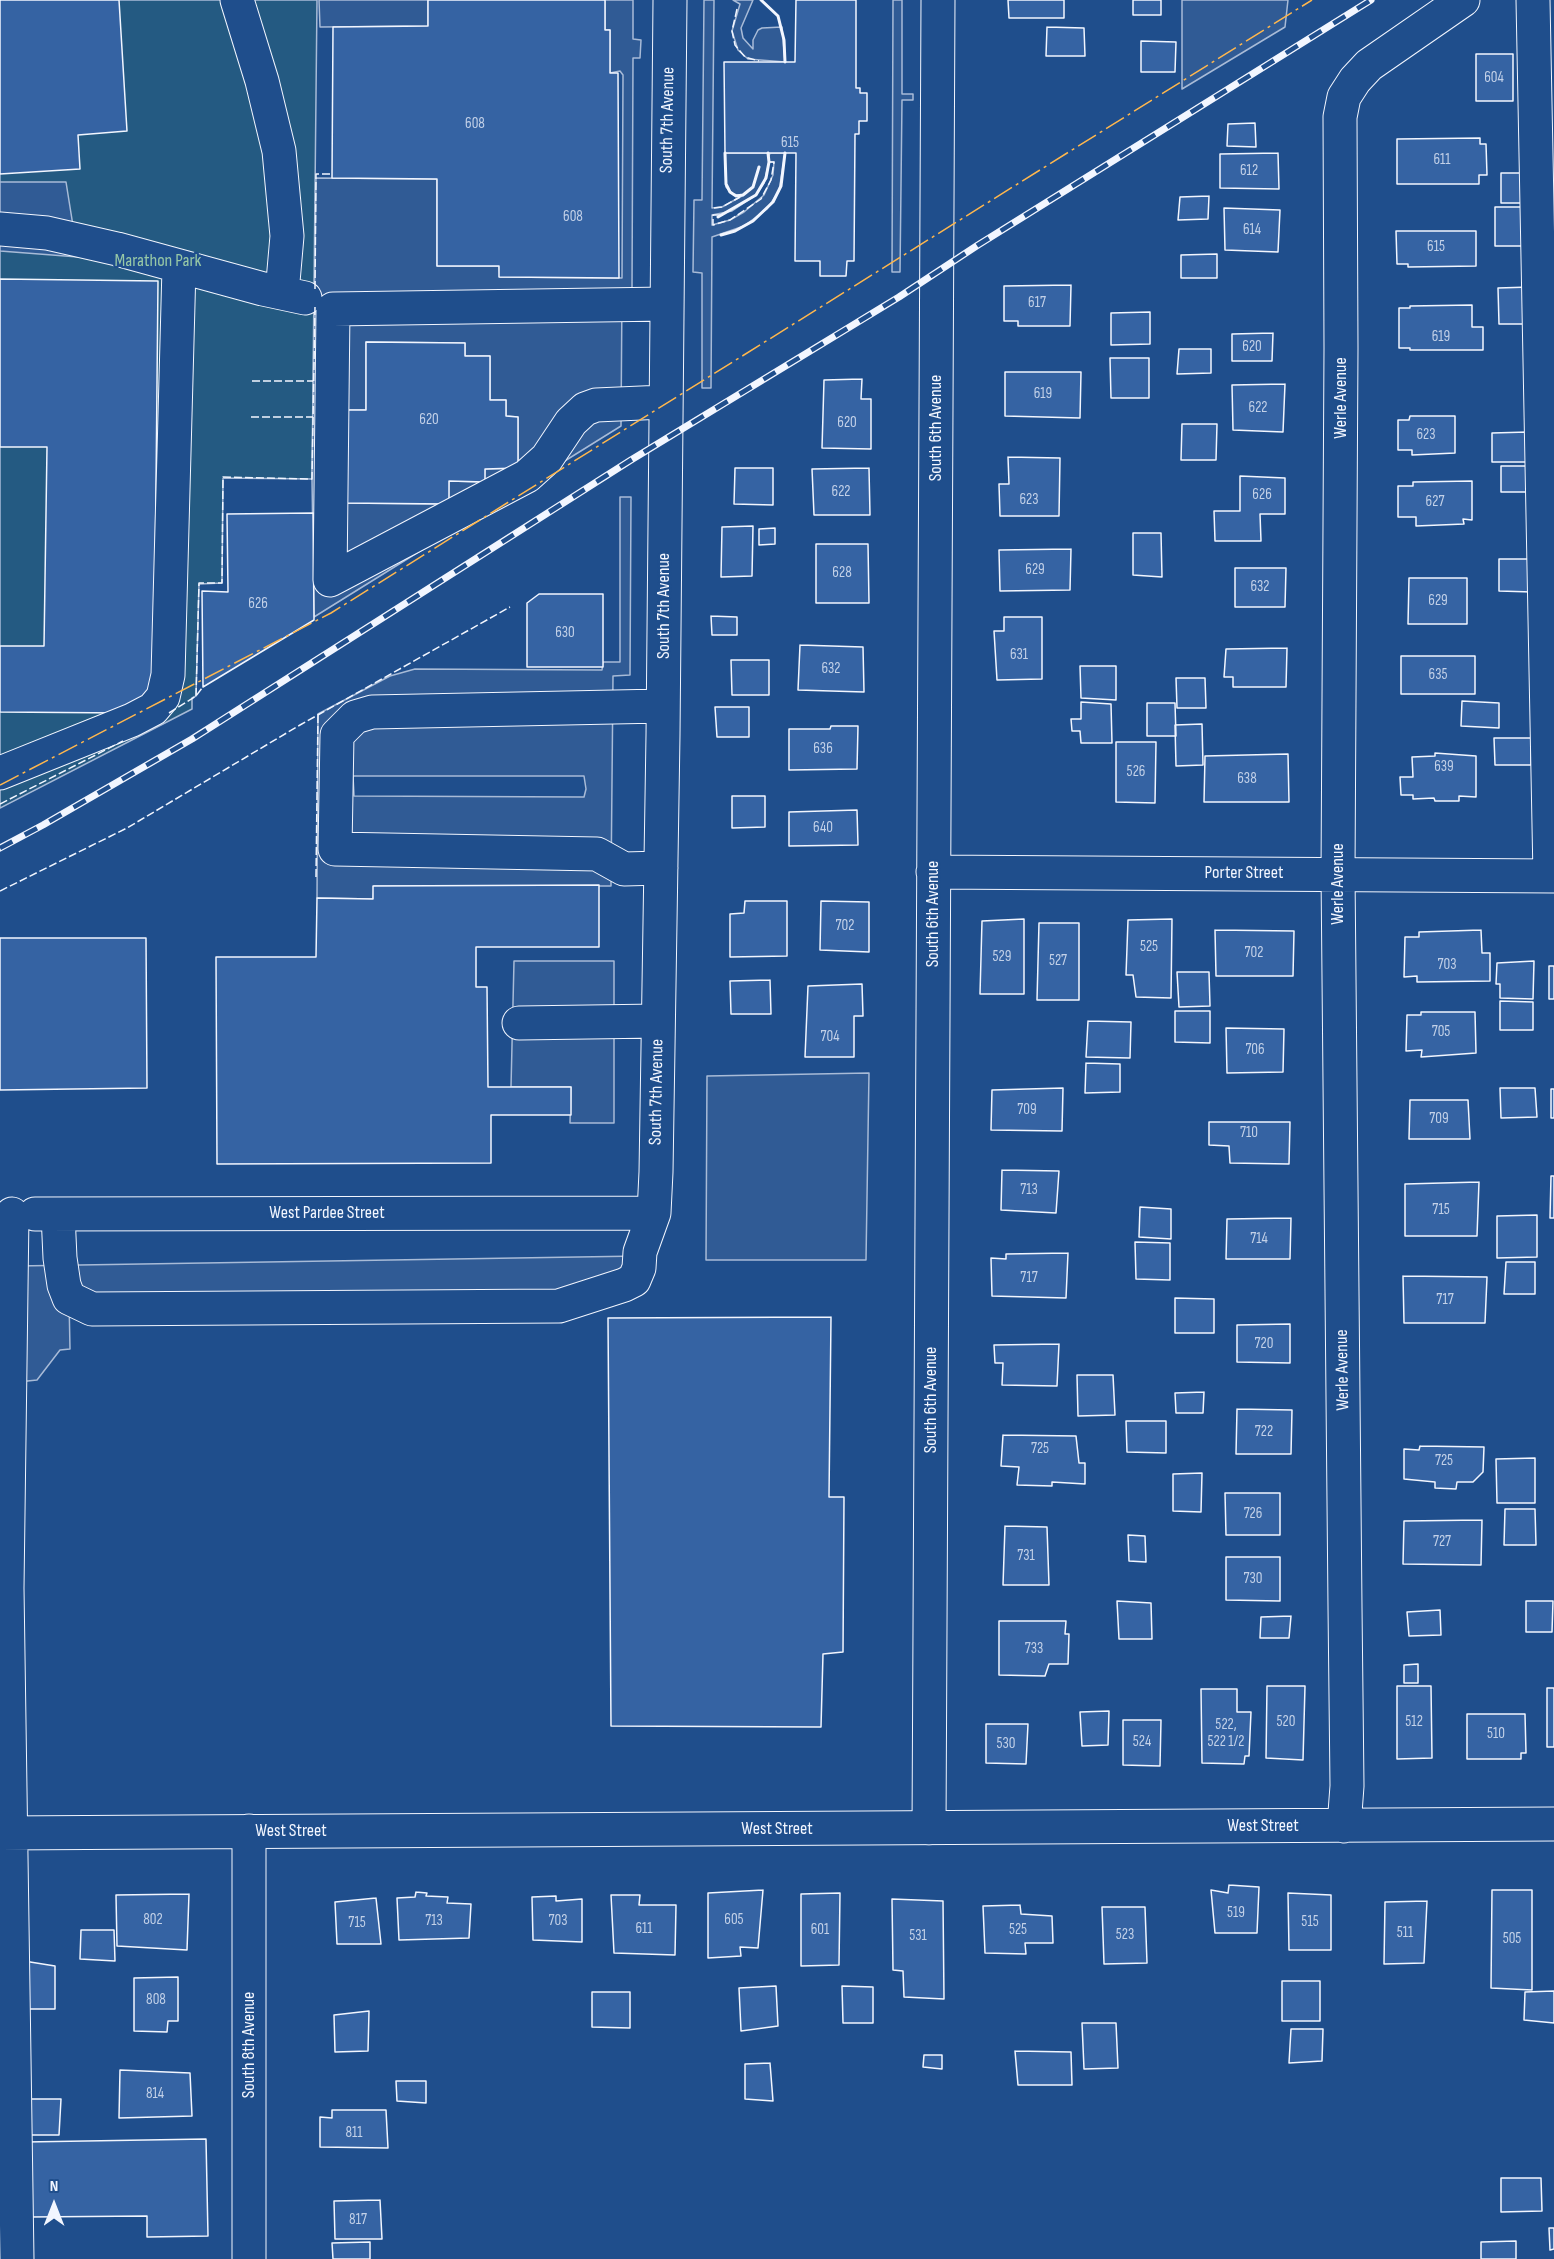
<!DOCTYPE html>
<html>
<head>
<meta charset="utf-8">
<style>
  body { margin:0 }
  #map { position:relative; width:1554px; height:2259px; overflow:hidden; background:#1f4e8c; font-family:"Sofia Sans Condensed",sans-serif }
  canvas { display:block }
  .north { position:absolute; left:24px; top:2175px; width:60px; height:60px; -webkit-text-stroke:4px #1f4e8c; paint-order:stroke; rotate:0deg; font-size:16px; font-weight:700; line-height:24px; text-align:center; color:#f2f6ff }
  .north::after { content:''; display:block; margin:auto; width:21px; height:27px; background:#f2f6ff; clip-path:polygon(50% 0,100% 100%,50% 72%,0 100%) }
</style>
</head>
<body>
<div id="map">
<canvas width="1554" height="2259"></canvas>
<div class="north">N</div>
</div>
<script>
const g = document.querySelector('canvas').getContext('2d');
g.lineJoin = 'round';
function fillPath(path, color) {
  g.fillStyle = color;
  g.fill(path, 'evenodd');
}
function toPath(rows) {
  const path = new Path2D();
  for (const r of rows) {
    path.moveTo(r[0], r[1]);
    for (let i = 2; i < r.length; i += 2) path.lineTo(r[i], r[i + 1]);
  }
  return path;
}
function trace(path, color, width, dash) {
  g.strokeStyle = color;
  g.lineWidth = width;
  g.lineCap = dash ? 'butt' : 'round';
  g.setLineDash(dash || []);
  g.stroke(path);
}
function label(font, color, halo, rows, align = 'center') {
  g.font = font + ' "Sofia Sans Condensed",sans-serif';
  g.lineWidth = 4.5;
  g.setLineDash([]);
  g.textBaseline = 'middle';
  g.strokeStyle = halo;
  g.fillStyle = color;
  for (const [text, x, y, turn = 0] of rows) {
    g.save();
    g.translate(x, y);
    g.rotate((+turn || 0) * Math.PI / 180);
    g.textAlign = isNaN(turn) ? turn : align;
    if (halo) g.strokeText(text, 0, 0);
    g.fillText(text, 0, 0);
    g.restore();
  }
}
const green = toPath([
  [0,0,317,0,312,479,223,478,222,583,199,584,196,696,192,698,192,709,0,808,0,0]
]);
const parking = toPath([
  [319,0,428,0,428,26,320,27,319,0],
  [605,0,633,0,633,39,641,40,640,58,633,58,632,288,622,290,621,426,314,617,312,479,316,178,437,179,437,266,499,266,500,277,622,278,623,75,620,71,610,73,610,30,605,30,605,0],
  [366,342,465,343,465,356,490,356,490,400,506,400,506,416,518,417,518,468,485,469,484,482,449,481,448,504,340,503,341,410,366,410,366,342],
  [704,0,714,0,712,208,722,207,742,196,733,194,726,187,725,153,768,153,769,156,770,153,785,153,779,191,767,209,744,226,712,237,711,388,702,388,702,273,693,272,694,200,702,200,704,0],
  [769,162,774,162,773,175,764,195,744,212,730,220,712,225,712,215,732,211,756,195,764,183,769,162],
  [733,0,753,0,741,28,743,38,753,49,753,40,758,30,762,28,782,27,785,62,748,59,738,50,732,31,740,4,733,0],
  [893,0,902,0,902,94,913,94,913,100,902,100,900,272,892,272,893,0],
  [1182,0,1288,0,1285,27,1182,89,1182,0],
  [0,182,66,182,78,257,0,251,0,182],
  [620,497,631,497,630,675,613,676,611,886,374,886,373,899,317,898,318,714,390,676,415,669,602,670,603,662,620,662,620,497],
  [353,776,584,776,586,789,584,797,354,796,353,776],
  [514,961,614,961,614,1123,570,1123,571,1087,511,1087,514,961],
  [869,1073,866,1260,706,1260,707,1076,869,1073],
  [640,1256,603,1291,69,1299,70,1349,60,1350,37,1380,18,1382,17,1266,640,1256]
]);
const building = toPath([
  [0,0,119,0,127,131,78,135,80,169,0,174,0,0],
  [428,0,605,0,605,30,610,30,610,73,618,73,619,278,499,277,499,266,437,266,437,179,332,178,333,27,428,26,428,0],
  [796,0,856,0,856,88,860,88,860,93,867,93,867,121,859,121,859,134,855,134,854,261,847,261,846,276,820,276,820,261,795,261,796,153,725,153,724,62,795,62,796,0],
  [1008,0,1064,0,1064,18,1009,18,1008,0],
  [1133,0,1161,0,1161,15,1133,15,1133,0],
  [1047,27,1084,28,1085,56,1046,56,1047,27],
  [1141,41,1176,42,1175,72,1141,72,1141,41],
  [1476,54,1513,54,1513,101,1476,101,1476,54],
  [1255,123,1256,147,1227,146,1228,124,1255,123],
  [1480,138,1480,144,1486,144,1487,175,1479,175,1479,184,1397,184,1397,139,1480,138],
  [1278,153,1279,189,1220,188,1220,154,1278,153],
  [1501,173,1533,173,1533,203,1501,203,1501,173],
  [1209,196,1208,219,1178,220,1180,197,1209,196],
  [1495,207,1530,207,1530,246,1495,246,1495,207],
  [1224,208,1280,210,1278,252,1225,250,1224,208],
  [1396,231,1476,231,1476,266,1408,267,1408,264,1397,264,1396,231],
  [1217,254,1217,278,1181,278,1181,255,1217,254],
  [0,279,158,281,154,690,124,713,0,712,0,646,44,646,47,447,0,447,0,279],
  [1071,285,1070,326,1018,326,1018,321,1004,321,1004,286,1071,285],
  [1530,287,1529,324,1499,324,1498,288,1530,287],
  [1472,305,1472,327,1483,327,1483,350,1410,350,1410,348,1399,348,1399,308,1410,308,1410,306,1472,305],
  [1150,312,1150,344,1111,345,1111,313,1150,312],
  [1273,333,1272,361,1232,361,1232,334,1273,333],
  [366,342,465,343,465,356,490,356,490,400,506,400,506,416,518,417,518,468,485,469,485,482,449,481,449,504,340,503,340,410,366,410,366,342],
  [1179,349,1211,349,1211,373,1177,374,1179,349],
  [1110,358,1149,358,1149,398,1111,398,1110,358],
  [1005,372,1081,372,1080,418,1005,416,1005,372],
  [862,379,861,399,871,399,871,449,822,448,824,380,862,379],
  [1285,384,1283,432,1233,430,1232,385,1285,384],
  [1410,416,1455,416,1455,453,1412,455,1412,450,1398,450,1398,420,1409,420,1410,416],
  [1182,424,1217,424,1216,460,1181,460,1182,424],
  [1528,432,1528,462,1492,462,1492,433,1528,432],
  [1008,457,1060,458,1059,516,1000,516,999,484,1009,484,1008,457],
  [1501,466,1533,466,1533,492,1501,492,1501,466],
  [735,468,773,468,773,505,734,504,735,468],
  [869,468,870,515,814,515,812,469,869,468],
  [1240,476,1285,478,1285,514,1260,514,1261,541,1215,541,1214,511,1240,511,1240,476],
  [1472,481,1472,520,1463,519,1464,524,1416,526,1416,517,1398,517,1398,486,1413,486,1413,482,1472,481],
  [313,513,314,620,203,687,202,591,228,592,227,514,313,513],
  [753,526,752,576,721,577,722,527,753,526],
  [775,528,775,544,759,545,759,529,775,528],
  [1133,533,1161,533,1162,577,1133,575,1133,533],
  [816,544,868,544,869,603,816,603,816,544],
  [1071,549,1070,590,1000,591,999,550,1071,549],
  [1499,559,1531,559,1532,592,1499,591,1499,559],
  [1235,568,1286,568,1285,607,1235,607,1235,568],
  [1409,578,1467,578,1467,624,1408,624,1409,578],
  [539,594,603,594,603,667,527,667,527,603,539,594],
  [711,616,737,617,737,635,712,635,711,616],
  [1004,617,1042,617,1042,679,997,680,994,631,1004,631,1004,617],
  [800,645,863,647,864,692,798,690,800,645],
  [1287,648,1286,687,1233,687,1233,677,1224,677,1226,649,1287,648],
  [1401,656,1475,656,1475,694,1401,694,1401,656],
  [731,660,769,660,769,695,732,695,731,660],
  [1080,666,1116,666,1116,700,1081,698,1080,666],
  [1176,678,1205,678,1206,708,1177,708,1176,678],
  [1462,701,1499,703,1499,728,1461,726,1462,701],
  [1081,702,1111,704,1112,743,1081,743,1080,731,1072,731,1071,719,1081,719,1081,702],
  [1147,703,1175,703,1176,736,1147,736,1147,703],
  [715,707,749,707,749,737,717,737,715,707],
  [1202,724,1203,765,1176,766,1175,725,1202,724],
  [831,726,858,726,857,769,789,770,789,729,830,729,831,726],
  [1494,738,1531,738,1531,765,1495,765,1494,738],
  [1116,742,1156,742,1155,803,1116,802,1116,742],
  [1435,753,1476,756,1476,797,1459,796,1459,801,1435,801,1434,798,1413,799,1413,795,1401,795,1400,777,1413,777,1412,757,1435,756,1435,753],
  [1288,754,1289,802,1204,802,1205,756,1288,754],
  [732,796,765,796,765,827,732,828,732,796],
  [857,810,858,845,789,846,789,812,857,810],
  [599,885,599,947,476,947,476,987,487,987,488,1087,571,1087,571,1115,491,1115,491,1163,217,1164,216,957,316,957,317,898,373,899,373,886,599,885],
  [745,901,787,901,787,956,730,957,730,914,744,913,745,901],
  [821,901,869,902,869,952,820,950,821,901],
  [1024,919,1024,994,980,994,982,921,1024,919],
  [1172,919,1171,998,1136,997,1133,975,1126,975,1128,920,1172,919],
  [1039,923,1079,923,1079,1000,1037,1000,1039,923],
  [1215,930,1294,931,1293,976,1216,976,1215,930],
  [1481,930,1482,953,1490,953,1490,981,1417,982,1417,976,1404,977,1405,937,1419,937,1419,932,1481,930],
  [0,938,146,938,147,1088,0,1090,0,938],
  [1534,961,1533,999,1500,998,1500,984,1496,984,1497,963,1534,961],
  [1549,966,1554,966,1554,999,1549,999,1549,966],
  [1177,972,1209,972,1210,1006,1179,1007,1177,972],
  [770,980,771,1014,731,1014,730,981,770,980],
  [862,984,863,1016,854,1016,854,1057,805,1057,808,986,862,984],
  [1500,1001,1533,1002,1533,1030,1500,1030,1500,1001],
  [1175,1011,1210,1011,1210,1043,1175,1042,1175,1011],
  [1421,1012,1475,1012,1476,1053,1421,1057,1422,1050,1406,1051,1407,1015,1421,1015,1421,1012],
  [1088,1021,1131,1022,1130,1058,1086,1057,1088,1021],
  [1226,1028,1284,1029,1283,1072,1227,1073,1226,1028],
  [1086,1063,1120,1064,1120,1092,1085,1093,1086,1063],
  [1063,1088,1062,1131,991,1130,992,1090,1063,1088],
  [1500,1088,1535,1088,1537,1117,1501,1118,1500,1088],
  [1551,1089,1554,1089,1554,1118,1551,1118,1551,1089],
  [1410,1100,1468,1100,1470,1139,1409,1139,1410,1100],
  [1209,1122,1290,1122,1289,1164,1230,1163,1229,1146,1209,1145,1209,1122],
  [1002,1170,1059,1171,1056,1213,1001,1210,1002,1170],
  [1551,1176,1554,1176,1554,1218,1550,1218,1551,1176],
  [1479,1182,1477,1236,1405,1236,1405,1184,1479,1182],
  [1140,1207,1171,1209,1171,1239,1139,1237,1140,1207],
  [1537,1215,1537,1257,1497,1258,1497,1216,1537,1215],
  [1291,1218,1290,1259,1226,1259,1227,1219,1291,1218],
  [1135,1242,1170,1243,1170,1280,1136,1279,1135,1242],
  [1068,1253,1066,1298,992,1296,991,1258,1006,1259,1006,1254,1068,1253],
  [1506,1262,1535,1262,1535,1294,1504,1294,1506,1262],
  [1403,1276,1487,1277,1485,1323,1404,1323,1403,1276],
  [1175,1298,1214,1299,1214,1333,1175,1333,1175,1298],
  [831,1317,829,1497,844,1497,843,1652,823,1654,821,1727,611,1726,608,1318,831,1317],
  [1290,1324,1290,1363,1237,1362,1237,1325,1290,1324],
  [1059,1344,1057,1386,1002,1385,1003,1363,995,1363,994,1345,1059,1344],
  [1077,1375,1113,1375,1115,1415,1078,1416,1077,1375],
  [1204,1392,1203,1413,1176,1413,1175,1393,1204,1392],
  [1237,1409,1292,1410,1291,1454,1236,1454,1237,1409],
  [1126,1421,1166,1421,1166,1453,1127,1452,1126,1421],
  [1003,1435,1076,1436,1079,1463,1085,1463,1085,1484,1052,1482,1052,1486,1017,1485,1019,1467,1001,1466,1003,1435],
  [1420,1446,1484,1447,1483,1472,1473,1482,1457,1482,1456,1489,1435,1488,1435,1482,1404,1479,1404,1449,1419,1450,1420,1446],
  [1535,1458,1535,1503,1497,1503,1496,1459,1535,1458],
  [1202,1473,1201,1512,1173,1511,1173,1474,1202,1473],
  [1225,1493,1280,1493,1280,1535,1226,1535,1225,1493],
  [1505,1509,1535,1509,1536,1545,1504,1545,1505,1509],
  [1482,1520,1481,1565,1403,1564,1404,1521,1482,1520],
  [1005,1526,1047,1527,1049,1585,1003,1585,1005,1526],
  [1128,1535,1145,1536,1146,1562,1129,1561,1128,1535],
  [1226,1557,1280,1557,1280,1601,1226,1600,1226,1557],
  [1117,1601,1151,1603,1152,1639,1119,1639,1117,1601],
  [1526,1601,1553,1601,1552,1632,1526,1632,1526,1601],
  [1440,1610,1441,1635,1409,1636,1407,1612,1440,1610],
  [1291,1616,1289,1638,1260,1638,1261,1617,1291,1616],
  [999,1621,1066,1621,1065,1634,1069,1634,1068,1664,1049,1664,1045,1676,999,1675,999,1621],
  [1418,1664,1418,1683,1404,1683,1404,1665,1418,1664],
  [1267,1686,1305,1686,1303,1760,1266,1758,1267,1686],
  [1397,1686,1431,1686,1432,1758,1397,1759,1397,1686],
  [1547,1688,1554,1688,1554,1747,1547,1747,1547,1688],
  [1201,1689,1237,1689,1237,1712,1251,1712,1249,1756,1245,1756,1244,1764,1202,1763,1201,1689],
  [1109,1711,1108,1745,1082,1746,1080,1712,1109,1711],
  [1467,1714,1525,1714,1526,1753,1521,1753,1521,1759,1467,1759,1467,1714],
  [1123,1720,1161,1720,1160,1766,1123,1765,1123,1720],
  [986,1724,1028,1724,1026,1764,986,1763,986,1724],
  [1229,1885,1259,1887,1257,1933,1215,1933,1211,1890,1228,1893,1229,1885],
  [763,1890,758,1948,740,1947,741,1956,708,1958,708,1893,763,1890],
  [1492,1890,1532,1890,1532,1990,1491,1988,1492,1890],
  [416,1892,427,1893,426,1896,448,1897,447,1903,471,1904,469,1938,399,1940,397,1898,415,1897,416,1892],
  [840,1893,839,1965,801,1966,801,1894,840,1893],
  [1288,1893,1331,1895,1331,1950,1289,1950,1288,1893],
  [189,1894,187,1950,117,1946,116,1895,189,1894],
  [611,1895,640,1895,639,1905,676,1905,675,1955,614,1953,611,1895],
  [556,1896,556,1901,582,1899,582,1942,533,1940,532,1897,556,1896],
  [376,1898,381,1944,337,1944,335,1902,376,1898],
  [892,1899,943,1901,944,1999,904,1997,903,1971,893,1970,892,1899],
  [1427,1901,1424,1963,1384,1964,1385,1902,1427,1901],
  [1020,1905,1021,1914,1052,1916,1053,1943,1025,1943,1026,1954,985,1953,983,1906,1020,1905],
  [1102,1907,1145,1907,1147,1963,1104,1964,1102,1907],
  [81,1930,114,1930,115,1961,80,1959,81,1930],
  [24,1961,55,1966,55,2009,26,2009,24,1961],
  [178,1977,178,2021,168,2021,167,2032,134,2031,134,1978,178,1977],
  [1282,1981,1320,1981,1320,2021,1282,2021,1282,1981],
  [776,1986,778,2026,741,2031,739,1988,776,1986],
  [842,1986,873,1987,873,2023,843,2023,842,1986],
  [1554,1991,1554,2023,1524,2020,1525,1992,1554,1991],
  [592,1992,630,1992,630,2028,592,2027,592,1992],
  [369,2011,368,2051,335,2052,334,2015,369,2011],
  [1082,2023,1116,2023,1118,2068,1084,2069,1082,2023],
  [1291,2029,1323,2029,1322,2061,1289,2063,1291,2029],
  [1015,2051,1071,2052,1072,2085,1018,2085,1015,2051],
  [924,2055,942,2055,942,2069,923,2067,924,2055],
  [770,2063,773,2101,745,2099,745,2064,770,2063],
  [120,2070,190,2073,192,2116,119,2118,120,2070],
  [396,2081,426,2081,426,2103,397,2101,396,2081],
  [27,2099,61,2099,59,2135,27,2135,27,2099],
  [332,2110,386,2110,388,2148,320,2147,320,2117,332,2118,332,2110],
  [206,2139,208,2236,147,2237,147,2216,29,2217,25,2142,206,2139],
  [1501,2178,1541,2178,1542,2211,1501,2212,1501,2178],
  [380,2200,382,2239,335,2239,334,2201,380,2200],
  [1549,2228,1554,2228,1554,2249,1550,2250,1549,2228],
  [1516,2241,1516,2259,1481,2259,1481,2242,1516,2241],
  [370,2242,370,2259,333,2259,332,2243,370,2242]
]);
const minor = toPath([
  [237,0,262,81,279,151,287,236,282,293],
  [1533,0,1550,876],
  [0,229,47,233,117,249,263,289,305,298],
  [664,402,596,405,585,409,571,422,547,458,527,476,330,580,333,309,666,304],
  [0,773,132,720,153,709,163,697,168,675,179,267],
  [661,868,624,869,597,854,335,849,337,735,355,717,372,712,662,706],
  [933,872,1554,876],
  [519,1023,658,1021],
  [12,1214,7,1588,17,2259],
  [35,1214,654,1213],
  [58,1214,60,1258,64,1285,69,1298,92,1309,559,1306,624,1285,634,1280,639,1268,640,1252,654,1213,656,1172,663,735,670,0],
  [1344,1826,1347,1786,1345,1607,1338,873,1341,348,1340,117,1344,97,1355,80,1369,65,1463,0],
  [929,1828,938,0],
  [249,1831,249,2259],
  [0,1833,1554,1824]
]);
const rail = toPath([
  [0,848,43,825,192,739,631,460,899,297,978,245,1371,0]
]);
const fence = toPath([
  [737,9,732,31,735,45,745,57,759,61],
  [714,208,722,207,740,197],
  [720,215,713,215,713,225,730,220,761,199,771,180,774,162,769,162],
  [315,289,316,174,332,174],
  [252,381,313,381],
  [251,417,313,417],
  [196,696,199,583,222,583,223,477,312,479,315,307],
  [169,713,196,696,202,688],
  [0,804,123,741],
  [316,877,318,714],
  [0,891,127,828,300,725,510,607]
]);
const wall = toPath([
  [761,0,778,16,784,40,785,62],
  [725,153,726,184,730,192,736,196,743,195,753,187,759,167],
  [718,217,756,195,766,178,769,162,768,153],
  [721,235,735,231,753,221,773,202,781,186,785,153]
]);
const power = toPath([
  [0,785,331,613,1312,0]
]);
const numberNames = [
  ["604",1494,78],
  ["608",475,124],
  ["615",790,143],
  ["611",1442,160],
  ["612",1249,171],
  ["608",573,217],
  ["614",1252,230],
  ["615",1436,247],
  ["617",1037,303],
  ["619",1441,337],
  ["620",1252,347],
  ["619",1043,394],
  ["622",1258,408],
  ["620",429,420],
  ["620",847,423],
  ["623",1426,435],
  ["622",841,492],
  ["626",1262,495],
  ["623",1029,500],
  ["627",1435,502],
  ["629",1035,570],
  ["628",842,573],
  ["632",1260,587],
  ["629",1438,601],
  ["626",258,604],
  ["630",565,633],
  ["631",1019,655],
  ["632",831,669],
  ["635",1438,675],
  ["636",823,749],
  ["639",1444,767],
  ["526",1136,772],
  ["638",1247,779],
  ["640",823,828],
  ["702",845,926],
  ["525",1149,947],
  ["702",1254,953],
  ["529",1002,957],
  ["527",1058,961],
  ["703",1447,965],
  ["705",1441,1032],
  ["704",830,1037],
  ["706",1255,1050],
  ["709",1027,1110],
  ["709",1439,1119],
  ["710",1249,1133],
  ["713",1029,1190],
  ["715",1441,1210],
  ["714",1259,1239],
  ["717",1029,1278],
  ["717",1445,1300],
  ["720",1264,1344],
  ["722",1264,1432],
  ["725",1040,1449],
  ["725",1444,1461],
  ["726",1253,1514],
  ["727",1442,1542],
  ["731",1026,1556],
  ["730",1253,1579],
  ["733",1034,1649],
  ["520",1286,1722],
  ["512",1414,1722],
  ["522,",1226,1725],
  ["522 1/2",1226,1742],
  ["510",1496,1734],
  ["524",1142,1742],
  ["530",1006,1744],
  ["519",1236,1913],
  ["802",153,1920],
  ["605",734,1920],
  ["713",434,1921],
  ["703",558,1921],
  ["515",1310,1922],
  ["715",357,1923],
  ["611",644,1929],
  ["601",820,1930],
  ["525",1018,1930],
  ["511",1405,1933],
  ["523",1125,1935],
  ["531",918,1936],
  ["505",1512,1939],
  ["808",156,2000],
  ["814",155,2094],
  ["811",354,2133],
  ["817",358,2220]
];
const streetNames = [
  ["South 7th Avenue",668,120,-89],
  ["Werle Avenue",1341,398,-90],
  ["South 6th Avenue",936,428,-90],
  ["South 7th Avenue",664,606,-90],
  ["Porter Street",1244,873],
  ["Werle Avenue",1338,884,-90],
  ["South 6th Avenue",933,914,-90],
  ["South 7th Avenue",657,1092,-89],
  ["West Pardee Street",327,1213],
  ["Werle Avenue",1343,1370,-91],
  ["South 6th Avenue",931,1400,-90],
  ["West Street",1263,1826],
  ["West Street",777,1829],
  ["West Street",291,1831],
  ["South 8th Avenue",249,2045,-90]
];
const parkNames = [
  ["Marathon Park",158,261]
];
fillPath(green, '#245a82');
trace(green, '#a8bbd7', 1.5);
fillPath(parking, '#305b95');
trace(parking, '#a8bbd7', 1.5);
fillPath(building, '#3563a3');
trace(building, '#f2f6ff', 1.5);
trace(minor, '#f2f6ff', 35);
trace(minor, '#1f4e8c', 33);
trace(rail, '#f2f6ff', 7);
trace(rail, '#1f4e8c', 4.5, [14]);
trace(fence, '#f2f6ff', 1.5, [8, 3]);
trace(wall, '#f2f6ff', 3);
trace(power, '#ffb74d', 1.5, [21, 4.5, 3, 4.5]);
label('15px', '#c3d1e8', null, numberNames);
label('18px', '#f2f6ff', '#1f4e8c', streetNames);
label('18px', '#97c8a6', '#1f4e8c', parkNames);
</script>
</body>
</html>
